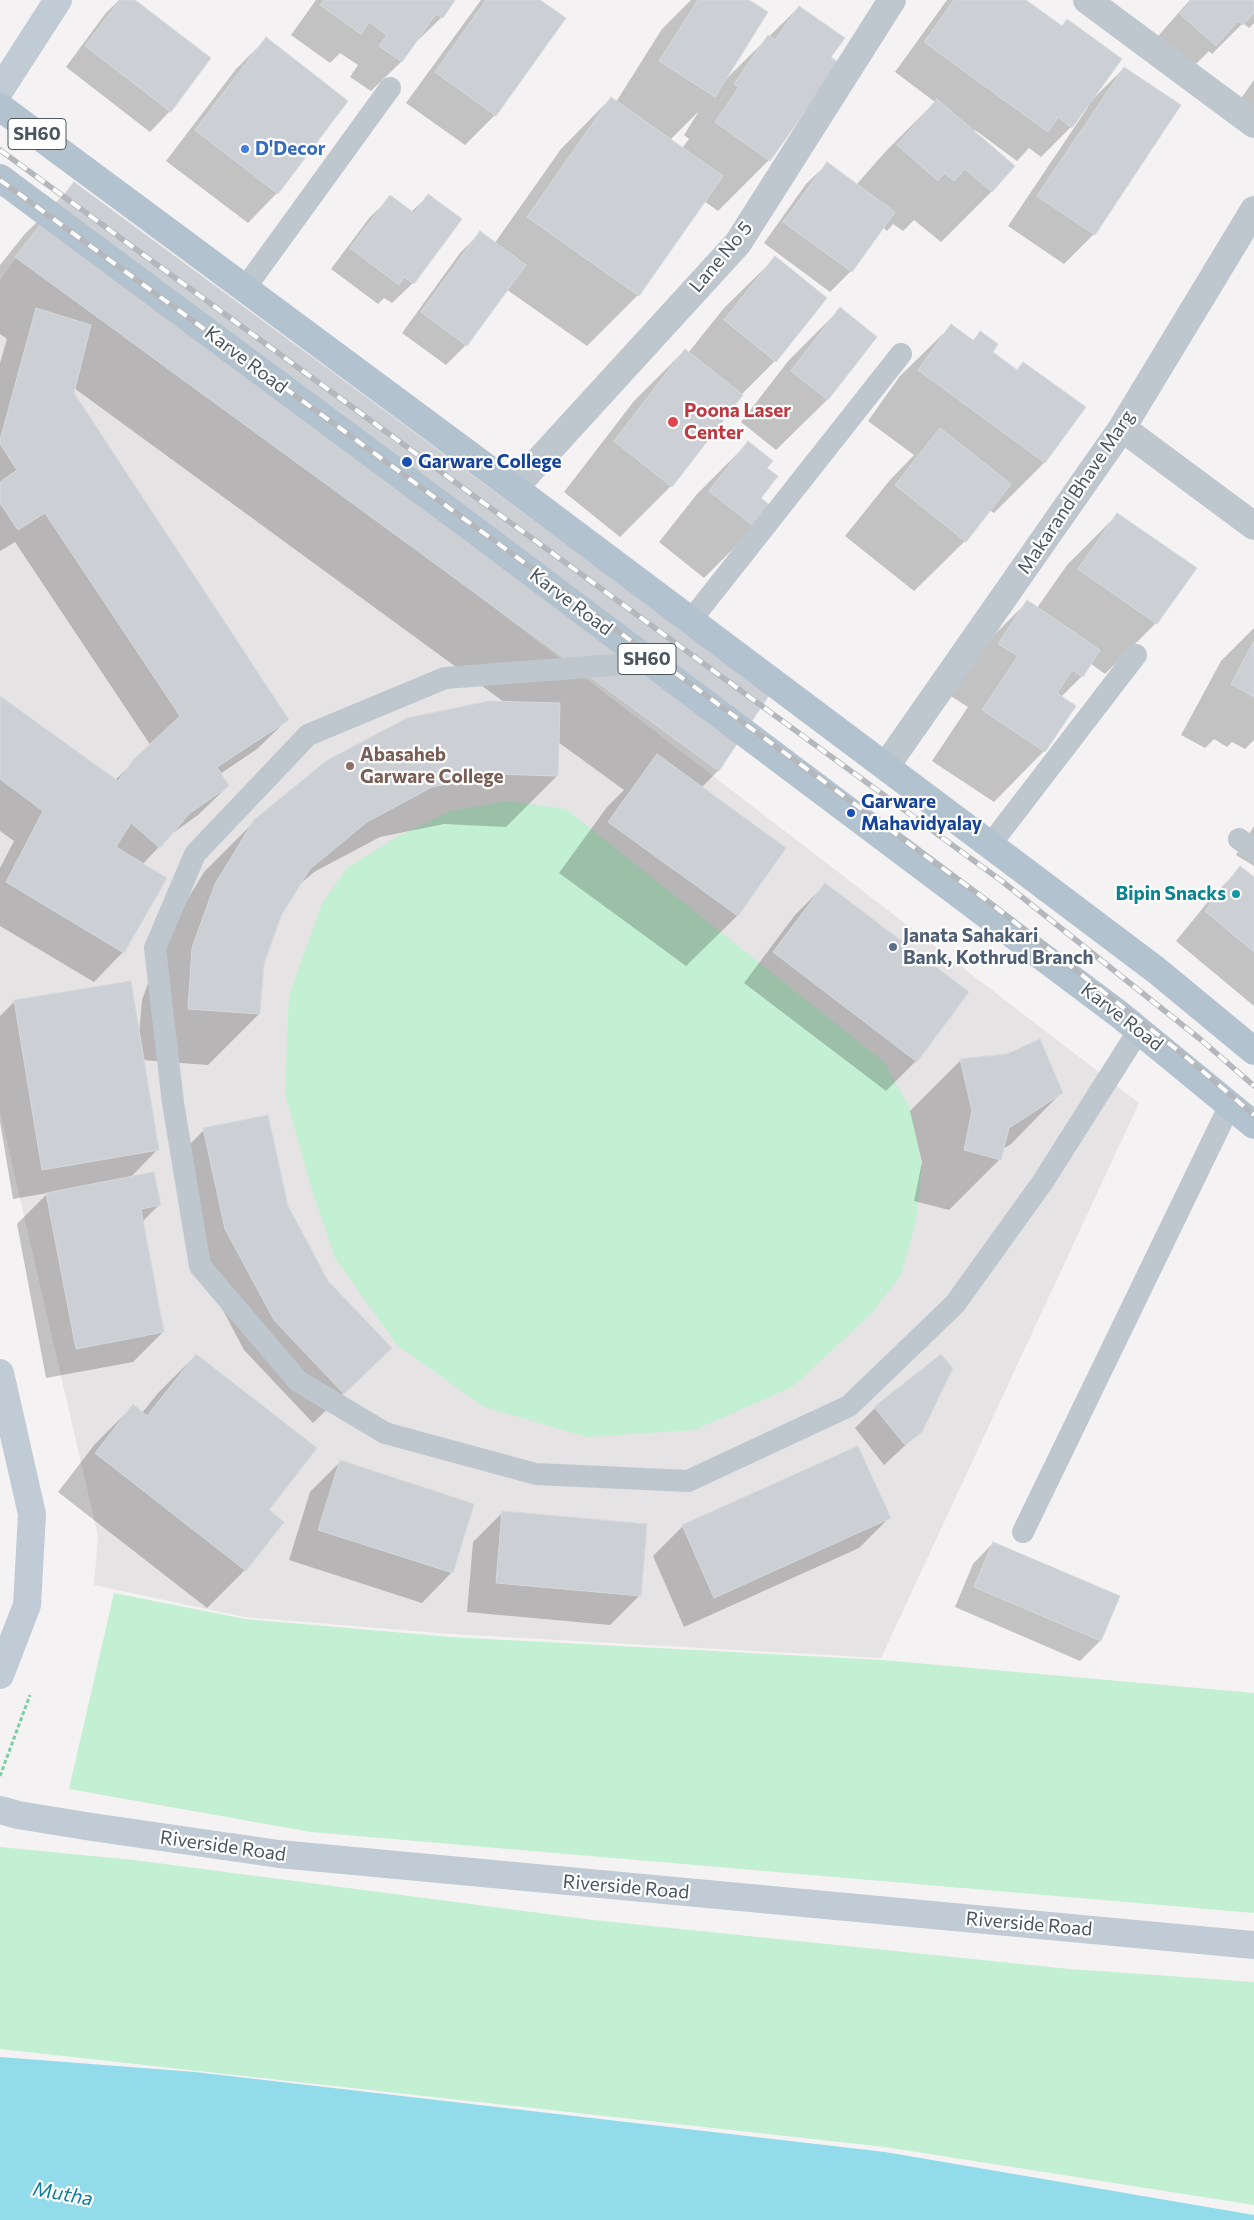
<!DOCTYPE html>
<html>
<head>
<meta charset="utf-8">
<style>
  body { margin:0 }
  canvas { display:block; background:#f4f2f2 }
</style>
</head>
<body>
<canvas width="1254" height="2220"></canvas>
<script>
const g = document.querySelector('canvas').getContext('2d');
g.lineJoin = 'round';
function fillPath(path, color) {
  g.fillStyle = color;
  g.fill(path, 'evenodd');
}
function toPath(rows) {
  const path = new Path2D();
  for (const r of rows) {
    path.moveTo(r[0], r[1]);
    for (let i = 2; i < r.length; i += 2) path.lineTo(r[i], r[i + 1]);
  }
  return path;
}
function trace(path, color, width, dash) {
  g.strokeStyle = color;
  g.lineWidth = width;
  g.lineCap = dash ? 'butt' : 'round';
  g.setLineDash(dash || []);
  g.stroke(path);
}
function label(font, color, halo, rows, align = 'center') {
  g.font = font + ' Commissioner,sans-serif';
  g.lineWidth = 4.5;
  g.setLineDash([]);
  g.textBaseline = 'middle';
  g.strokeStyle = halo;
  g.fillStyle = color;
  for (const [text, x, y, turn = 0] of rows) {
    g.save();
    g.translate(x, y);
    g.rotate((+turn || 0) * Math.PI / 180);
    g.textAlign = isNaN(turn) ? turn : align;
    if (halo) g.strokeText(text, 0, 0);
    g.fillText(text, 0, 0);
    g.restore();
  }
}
const education = toPath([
  [24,247,1139,1103,881,1658,451,1634,244,1617,94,1585,98,1536,0,1112,0,280]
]);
const green = toPath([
  [507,801,566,809,884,1062,911,1110,922,1166,916,1221,901,1275,870,1315,792,1387,694,1430,587,1437,484,1407,397,1345,335,1258,311,1187,285,1093,289,995,322,904,347,868,397,837,450,811],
  [114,1593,245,1619,451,1637,882,1660,1254,1693,1254,1913,311,1832,69,1789],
  [0,1847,134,1860,593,1920,1070,1969,1254,1982,1254,2205,885,2147,0,2049]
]);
const water = toPath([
  [0,2057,195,2072,885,2152,1254,2215,1254,2220,0,2220]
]);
const shadow = toPath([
  [119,0,133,0,170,111,150,132,66,67,105,14],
  [316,0,453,0,442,17,411,47,401,62,371,91,350,77,358,65,340,53,330,63,291,35],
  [481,0,538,0,564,19,495,115,465,145,406,103],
  [691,0,747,0,727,78,799,7,769,160,718,211,704,201,638,295,587,346,506,289,466,345,446,365,402,333,460,253,480,233,494,244,561,149,611,98,616,102,662,29],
  [699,111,684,135,689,139,682,148,670,140],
  [947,0,1024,0,1092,100,1124,68,1094,234,1064,264,1008,226,1088,107,1086,106,1071,127,1041,157,1029,148,1017,161,975,130,973,132,992,191,941,242,914,220,903,231,893,224,887,231,883,227,851,271,830,292,764,243,806,184,827,164,856,185,886,151,935,102,895,72],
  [1190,0,1254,0,1254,23,1249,28,1243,23,1212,54,1209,51,1185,75,1151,44],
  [266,39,277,193,248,223,166,161,236,69],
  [1254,80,1254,132,1230,114],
  [74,184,768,694,718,771,701,788,784,849,737,916,686,966,559,873,607,807,624,790,558,742,557,776,506,827,444,824,380,837,314,872,298,886,280,916,263,964,259,1014,208,1065,142,1060,157,1150,129,1179,159,1205,142,1222,163,1332,133,1362,46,1378,17,1224,48,1193,13,1199,0,1122,0,1016,15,1001,139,1034,142,1000,165,936,204,872,255,821,504,702,74,388,72,393,287,720,257,749,220,774,228,786,198,815,170,835,142,865,123,952,94,982,0,926,0,868,14,841,0,831,0,698,115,780,151,746,15,542,0,551,0,363,7,339,0,334,0,265,24,235],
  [428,196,413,283,392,303,384,298,378,304,331,269,370,217,391,197,411,212],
  [775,258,825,298,775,361,741,395,671,486,620,537,564,492,634,401,685,350,688,353,724,308],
  [840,309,876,337,827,400,776,450,741,422,789,360],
  [951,326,972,341,980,333,991,352,1016,371,1084,408,1044,463,994,513,989,510,965,541,914,591,845,536,890,480,914,455,868,421,900,376],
  [748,443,765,468,755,527,704,578,659,542,697,494],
  [1118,514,1195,568,1156,623,1105,674,1090,663,1082,676,1061,697,1044,751,994,802,932,761,968,707,949,695,976,653,1027,602,1037,608,1067,565],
  [1254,628,1254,740,1245,749,1232,742,1227,747,1214,739,1205,748,1181,735,1221,661],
  [1254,826,1254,866,1236,855],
  [1240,868,1254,879,1254,1006,1176,941,1211,898],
  [825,885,916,1061,886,1091,744,983,795,915],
  [961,1060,1061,1093,1011,1144,1003,1149,1000,1159,949,1210,914,1201,922,1162,910,1111],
  [204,1130,287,1207,327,1281,390,1348,313,1423,244,1350,196,1259,174,1160],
  [196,1355,267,1510,245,1570,207,1608,58,1492,95,1444,133,1406,142,1413,158,1393],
  [875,1408,921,1431,884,1465,855,1428],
  [340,1462,472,1504,451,1573,422,1603,289,1560,310,1492],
  [503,1512,640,1595,610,1625,467,1612,473,1542],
  [889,1518,859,1548,684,1627,653,1556,683,1526],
  [993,1543,1100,1641,1080,1661,955,1607,973,1564]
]);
const building = toPath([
  [120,0,135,0,211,58,171,112,85,46,120,0],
  [324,0,455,0,443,18,436,14,402,62,379,46,387,35,369,22,361,34,320,5,324,0],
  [486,0,540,0,566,18,496,116,435,72,486,0],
  [698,0,749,0,768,12,715,97,659,61,698,0],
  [954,0,1026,0,1062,26,1067,19,1122,59,1072,128,1058,117,1048,132,924,42,954,0],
  [1192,0,1254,0,1254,13,1243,25,1238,21,1216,46,1180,14,1192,0],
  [799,6,845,38,831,57,839,63,770,161,715,122,739,87,734,84,768,35,775,40,799,6],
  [266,37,348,101,278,194,195,130,266,37],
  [1124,67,1181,105,1095,235,1037,196,1124,67],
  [611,97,723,176,639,296,527,217,611,97],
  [937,99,1015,166,992,192,965,169,954,181,944,173,938,181,897,145,937,99],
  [827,162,895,212,852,272,783,222,827,162],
  [74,182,770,694,719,771,15,257,74,182],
  [428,194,462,219,414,284,404,277,399,285,350,248,390,195,414,213,428,194],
  [480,231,526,265,467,346,421,312,480,231],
  [775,256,827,298,776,362,724,320,775,256],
  [840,307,877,337,828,400,791,371,840,307],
  [36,308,91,325,74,393,289,720,217,767,229,786,190,813,160,848,131,823,116,847,167,878,124,953,6,882,43,811,0,779,0,696,118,781,134,759,180,716,45,513,18,530,0,503,0,482,17,470,0,444,0,440,36,308],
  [951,324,974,341,980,331,998,344,993,352,1017,370,1023,362,1086,407,1045,463,918,370,951,324],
  [685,349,743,395,672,487,614,441,685,349],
  [940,428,1011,484,966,542,895,485,940,428],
  [748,441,773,461,767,468,778,476,761,498,772,507,756,528,709,491,748,441],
  [1117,513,1197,568,1157,624,1078,569,1117,513],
  [1027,600,1100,650,1083,677,1072,670,1057,693,1076,706,1045,752,982,710,1018,656,998,644,1027,600],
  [1254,641,1254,697,1231,684,1254,641],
  [489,701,560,703,558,776,495,774,432,787,367,822,310,869,281,916,264,964,260,1014,188,1009,192,948,215,884,254,820,326,761,407,718,489,701],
  [657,754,786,848,738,916,608,822,657,754],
  [1240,866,1254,877,1254,952,1205,911,1240,866],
  [825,883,969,992,917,1062,773,952,825,883],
  [131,981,159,1150,42,1170,14,1000,131,981],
  [1040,1039,1063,1093,1009,1128,1001,1160,964,1150,972,1111,960,1059,1007,1054,1040,1039],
  [268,1115,288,1206,328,1281,392,1348,344,1394,274,1320,225,1229,203,1128,268,1115],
  [154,1172,161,1205,141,1209,164,1332,76,1349,46,1193,154,1172],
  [196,1354,317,1448,269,1510,284,1522,246,1571,95,1453,133,1404,147,1416,196,1354],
  [941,1354,953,1368,922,1432,905,1445,874,1407,941,1354],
  [858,1446,891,1518,714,1598,682,1525,858,1446],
  [340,1460,474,1504,453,1573,318,1530,340,1460],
  [502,1511,647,1524,641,1596,496,1583,502,1511],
  [993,1542,1120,1596,1101,1641,974,1587,993,1542]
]);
const path = toPath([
  [0,1776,30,1695]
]);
const lane = toPath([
  [245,288,390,88],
  [691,620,901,354],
  [614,665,445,678,308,735,195,854,155,948,173,1103,200,1266,298,1381,385,1433,536,1474,688,1481,849,1406,955,1304,1042,1183,1139,1030],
  [1239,839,1254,850],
  [990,845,1136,655],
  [1023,1532,1230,1105]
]);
const street = toPath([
  [1087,0,1254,124],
  [1122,428,1254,526],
  [514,488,738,243,892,0],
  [886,766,1122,428,1254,210]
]);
const secondary = toPath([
  [0,90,58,0],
  [0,1373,32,1514,27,1605,0,1675],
  [0,1810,18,1815,92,1827,279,1854,1254,1945]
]);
const primary = toPath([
  [0,107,514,488,990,845,1156,970,1254,1051],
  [0,178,480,534,1120,1015,1254,1125]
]);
const rail = toPath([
  [0,150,1003,882,1200,1039,1254,1086],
  [0,180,989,902,1185,1056,1254,1115]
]);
const markers = [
  [245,149,5,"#3f7fe0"],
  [673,422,6,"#e0444e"],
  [407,462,6,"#1a4fb4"],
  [350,766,5,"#8d6e63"],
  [851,813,5,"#1a4fb4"],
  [1236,894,5,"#0f9aa8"],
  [893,947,5,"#5c6f8a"]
];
const shields = [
  [37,134,58],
  [647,659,58]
];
const shieldNames = [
  ["SH60",37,134],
  ["SH60",647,659]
];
const shopNames = [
  ["D'Decor",255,149]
];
const streetNames = [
  ["Lane No 5",721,257,-50],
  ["Karve Road",246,360,37],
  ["Makarand Bhave Marg",1076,492,-56],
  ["Karve Road",571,602,37],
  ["Karve Road",1122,1017,38],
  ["Riverside Road",223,1846,8],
  ["Riverside Road",626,1887,5],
  ["Riverside Road",1029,1924,5]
];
const healthNames = [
  ["Poona Laser",684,411],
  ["Center",684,433]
];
const transitNames = [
  ["Garware College",418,462],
  ["Garware",861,802],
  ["Mahavidyalay",861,824]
];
const educationNames = [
  ["Abasaheb",360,755],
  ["Garware College",360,777]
];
const cultureNames = [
  ["Bipin Snacks",1226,894]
];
const serviceNames = [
  ["Janata Sahakari",903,936],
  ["Bank, Kothrud Branch",903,958]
];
const waterNames = [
  ["Mutha",63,2194,10]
];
fillPath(education, '#e5e3e4');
fillPath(green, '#c3efd3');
fillPath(water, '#91dbeb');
fillPath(shadow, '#0003');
fillPath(building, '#cccfd4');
trace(building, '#d6d9dd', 1);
trace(path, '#7bcda2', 3, [4, 2.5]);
trace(lane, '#bec7ce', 22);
trace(street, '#bec7ce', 28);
trace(secondary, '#c1cbd5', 28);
trace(primary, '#b3c2cf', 28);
trace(rail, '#b4b8bc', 5.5);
trace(rail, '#fff', 4, [11]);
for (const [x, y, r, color] of markers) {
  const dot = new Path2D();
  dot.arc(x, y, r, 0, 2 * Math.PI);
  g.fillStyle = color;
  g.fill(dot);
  trace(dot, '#fff', 2);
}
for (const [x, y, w] of shields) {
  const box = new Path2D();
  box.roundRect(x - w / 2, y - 15.5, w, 31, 4);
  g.fillStyle = '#fff';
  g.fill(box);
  trace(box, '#4a565f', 1);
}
label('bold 18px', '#4a565f', null, shieldNames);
label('bold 19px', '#366cbe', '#fff', shopNames, 'left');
label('19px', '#4a565f', '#fff', streetNames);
label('bold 19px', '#be3a42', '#fff', healthNames, 'left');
label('bold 19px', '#164399', '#fff', transitNames, 'left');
label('bold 19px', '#785e54', '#fff', educationNames, 'left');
label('bold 19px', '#0d838f', '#fff', cultureNames, 'right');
label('bold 19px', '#4e5e75', '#fff', serviceNames, 'left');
label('italic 20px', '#107e96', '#fff', waterNames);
</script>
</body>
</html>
